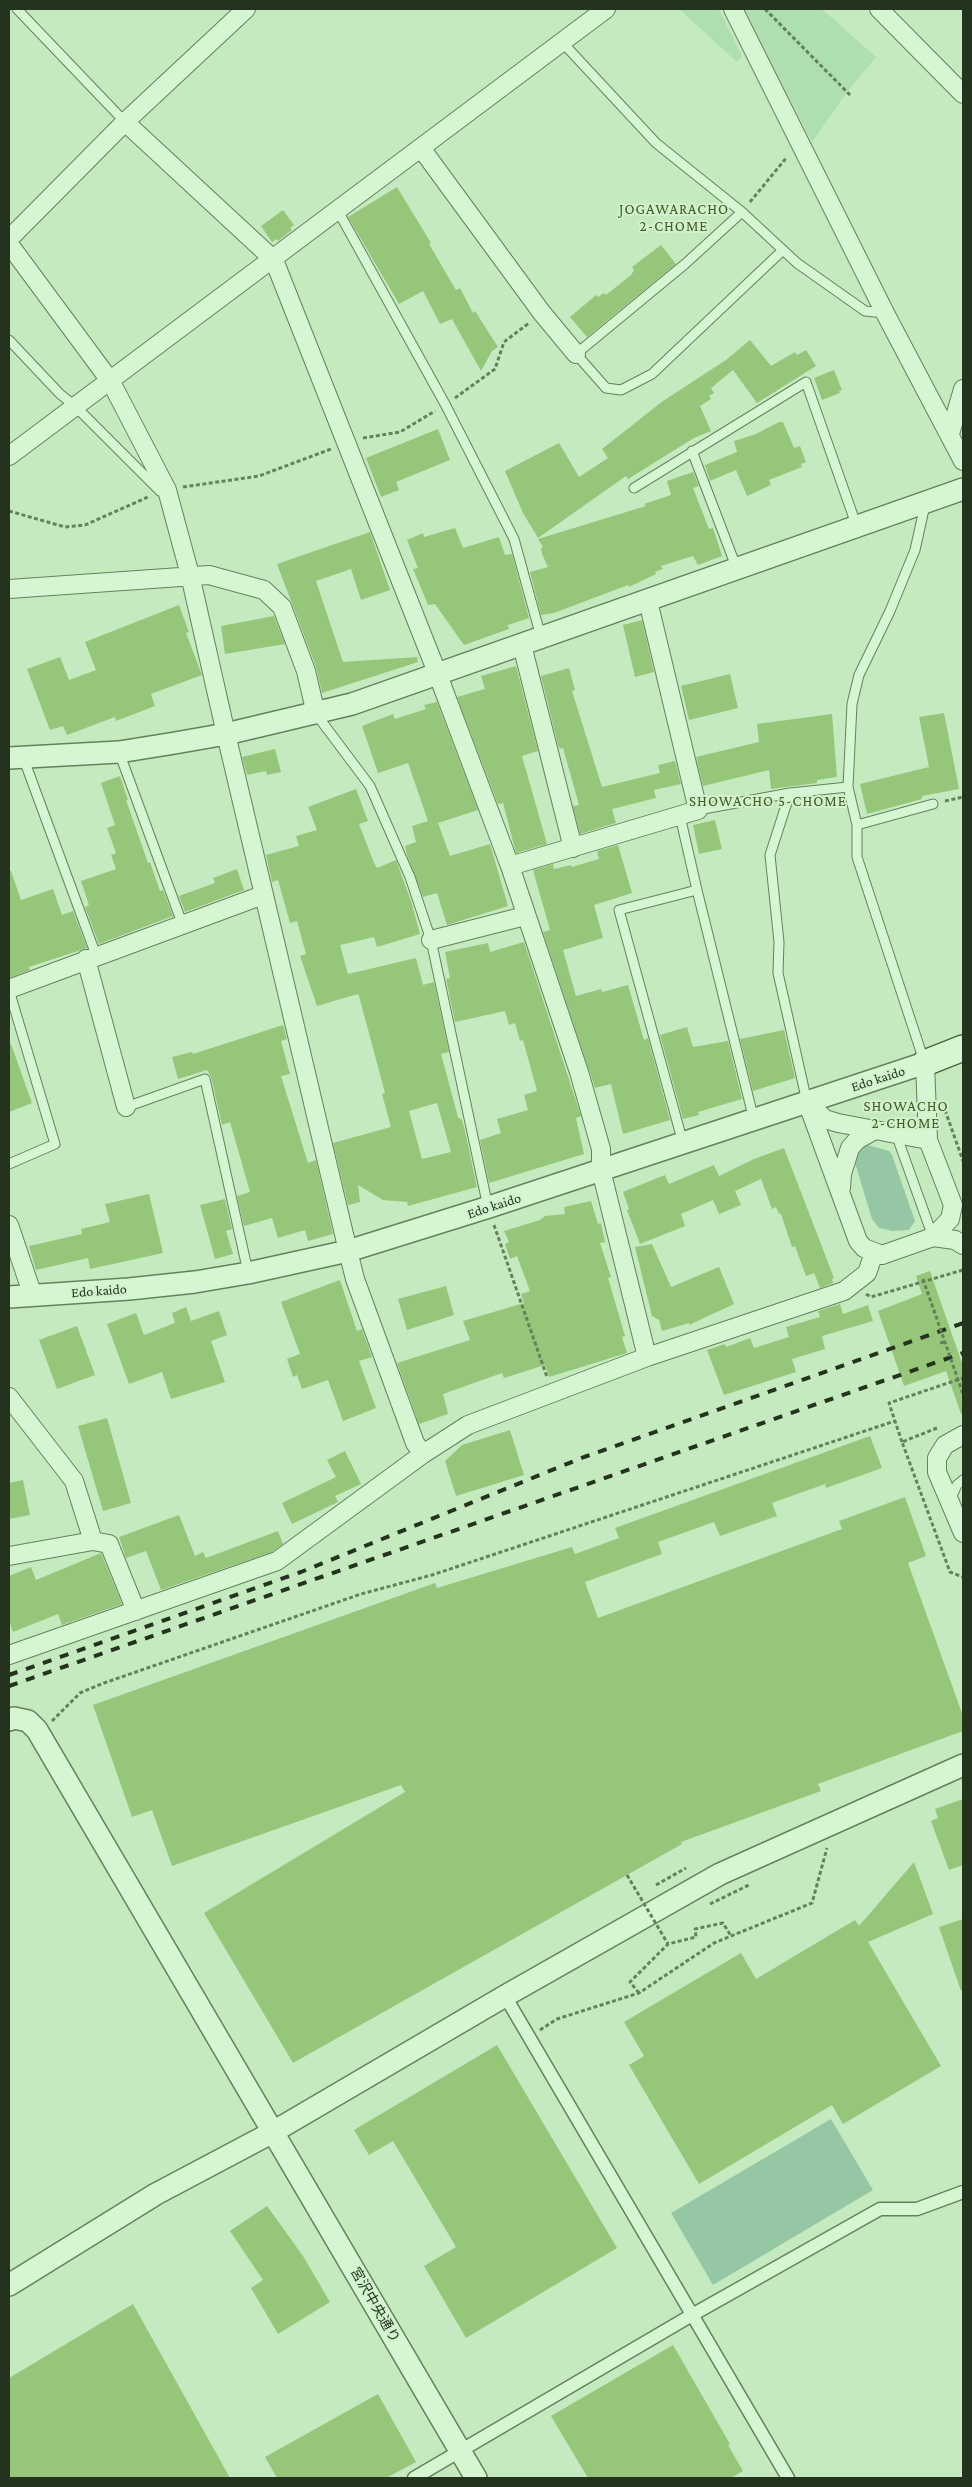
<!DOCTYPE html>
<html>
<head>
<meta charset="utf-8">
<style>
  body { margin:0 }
  #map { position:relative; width:972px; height:2487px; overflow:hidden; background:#c5eac0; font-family:"Crimson Pro",serif }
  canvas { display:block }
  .frame { position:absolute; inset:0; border:10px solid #24331d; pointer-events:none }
</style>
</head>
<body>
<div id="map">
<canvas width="972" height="2487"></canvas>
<div class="frame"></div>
</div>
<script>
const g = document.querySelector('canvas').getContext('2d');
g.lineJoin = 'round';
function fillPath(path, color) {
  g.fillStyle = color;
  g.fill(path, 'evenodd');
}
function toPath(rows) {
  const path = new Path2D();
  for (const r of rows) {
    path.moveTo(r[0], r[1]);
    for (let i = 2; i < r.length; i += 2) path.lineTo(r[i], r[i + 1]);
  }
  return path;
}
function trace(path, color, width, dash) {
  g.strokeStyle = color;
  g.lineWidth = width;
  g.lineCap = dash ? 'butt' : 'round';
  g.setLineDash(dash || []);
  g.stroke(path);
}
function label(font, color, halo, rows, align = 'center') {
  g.font = font + ' "Crimson Pro","Noto Sans JP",serif';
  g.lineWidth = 4;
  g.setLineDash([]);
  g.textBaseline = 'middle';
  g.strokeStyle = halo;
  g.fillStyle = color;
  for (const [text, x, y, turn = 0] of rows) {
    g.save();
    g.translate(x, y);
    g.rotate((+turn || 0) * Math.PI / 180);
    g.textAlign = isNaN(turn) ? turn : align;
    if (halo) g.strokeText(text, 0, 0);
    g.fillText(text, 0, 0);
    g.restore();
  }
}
const farmland = toPath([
  [679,9,719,9,742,56,737,62],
  [742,9,822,9,876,57,847,92,812,142]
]);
const green = toPath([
  [868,1145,889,1151,892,1155,915,1221,909,1230,892,1231,879,1228,872,1219,855,1163,855,1155,861,1147],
  [831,2119,873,2190,713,2285,671,2213]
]);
const building = toPath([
  [397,187,431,243,429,244,456,290,460,288,473,313,475,311,498,347,492,351,481,371,452,319,440,324,423,291,399,304,348,217],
  [283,210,294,225,290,228,292,230,278,241,277,239,272,242,261,226],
  [661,245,676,264,587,337,570,317,596,295,598,297,604,293,606,295,631,275,634,270,632,267],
  [750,340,771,366,795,352,797,355,806,350,816,366,757,403,733,370,711,388,714,393,709,396,711,399,700,406,711,431,694,438,628,479,626,476,538,538,523,513,505,471,559,443,579,477,608,458,602,449,663,401,726,360],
  [834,370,842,390,839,391,840,393,822,400,814,378],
  [779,422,783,422,794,448,800,446,806,462,801,464,802,467,769,480,771,485,747,496,736,470,710,481,705,465,737,452,734,441,756,434],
  [438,429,450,460,396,482,399,490,381,497,366,458],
  [693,472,699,486,693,488,709,529,713,528,722,556,698,565,693,556,661,566,663,569,655,572,656,574,629,587,628,585,554,613,541,615,530,572,548,567,542,554,541,548,543,547,538,539,646,506,644,504,671,495,667,481],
  [455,528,463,548,499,537,505,555,512,554,529,618,508,625,509,629,464,645,435,604,428,605,413,569,418,568,407,540,423,533,424,537],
  [370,532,390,590,361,600,351,569,316,581,343,662,417,657,418,662,322,693,316,667,277,564],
  [179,605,189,632,186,633,202,675,151,694,155,706,116,721,115,717,67,735,63,726,50,730,27,669,60,657,69,680,96,670,85,642],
  [274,616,285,644,225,654,221,626],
  [642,620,654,672,635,677,623,625],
  [516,666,538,751,522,756,547,844,516,853,503,803,498,804,457,697,485,689,481,676],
  [569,668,575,690,572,691,602,787,660,773,658,765,675,761,681,784,654,790,656,798,612,809,616,823,580,834,573,806,579,805,563,748,560,749,558,745,541,676],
  [730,674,738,708,689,720,681,686],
  [437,702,478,810,438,823,450,856,490,844,508,906,447,925,437,893,423,897,407,855,405,846,416,842,412,826,428,821,408,763,378,773,362,726,393,714,395,719,426,709,424,705],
  [944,713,959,789,922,796,922,799,867,814,860,784,929,767,919,717],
  [832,714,837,777,817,780,817,783,771,789,769,770,703,786,696,757,759,742,757,724],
  [275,749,281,772,267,775,266,771,247,775,242,757],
  [120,776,128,800,126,800,148,863,150,862,160,891,163,890,173,916,99,944,85,907,89,905,81,881,116,869,111,855,116,853,107,828,115,825,101,783],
  [356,789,368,821,359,824,374,863,377,868,396,860,411,901,420,934,377,947,374,937,340,945,348,974,416,958,423,985,434,982,449,1052,441,1054,458,1117,462,1120,465,1131,477,1187,408,1206,407,1202,383,1200,358,1185,360,1202,348,1205,333,1143,391,1127,382,1094,385,1093,359,996,358,994,317,1006,300,956,306,954,297,921,290,923,278,880,272,882,266,855,299,846,296,836,317,830,308,807],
  [437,1103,451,1152,422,1159,409,1111],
  [715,820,722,849,699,854,693,825],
  [618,845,632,893,594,905,603,938,563,950,576,996,601,989,602,992,628,985,644,1040,648,1038,670,1120,623,1134,611,1084,595,1088,543,932,550,930,533,870,553,864,554,869,571,865,572,867,599,859,597,851],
  [237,869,244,890,185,912,179,896,215,883,213,878],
  [9,871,11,871,21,900,53,889,62,915,73,911,87,948,29,967,30,970,9,978],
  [524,942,581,1116,576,1118,584,1154,489,1183,480,1140,501,1133,497,1119,528,1110,524,1095,537,1091,523,1040,520,1041,515,1023,509,1025,505,1011,455,1022,446,979,450,978,445,952,488,943,490,952],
  [283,1025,287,1039,281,1041,290,1074,281,1076,308,1163,316,1160,333,1234,308,1241,305,1230,278,1238,272,1218,244,1226,237,1196,250,1192,230,1122,222,1125,211,1077,207,1070,178,1079,172,1057,192,1052,193,1054],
  [687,1027,693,1047,728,1041,742,1099,698,1112,699,1115,683,1119,660,1035],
  [784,1030,795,1078,753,1091,740,1039],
  [11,1044,32,1103,9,1112,9,1045],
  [784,1148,834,1278,832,1279,833,1283,820,1288,814,1273,806,1276,795,1246,792,1247,781,1214,779,1214,776,1207,772,1209,761,1179,735,1191,741,1205,719,1214,713,1200,681,1214,685,1226,640,1244,627,1210,629,1209,623,1192,625,1191,665,1175,669,1184,714,1165,719,1176,754,1159],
  [149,1194,163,1253,90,1269,88,1258,36,1270,29,1246,82,1234,81,1229,110,1222,105,1204],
  [225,1199,232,1229,226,1231,233,1254,215,1259,200,1205],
  [591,1201,598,1224,601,1223,605,1242,600,1243,611,1277,608,1278,625,1336,622,1337,627,1353,549,1377,545,1365,504,1378,502,1373,443,1394,448,1414,419,1424,397,1363,470,1340,463,1321,524,1303,521,1294,530,1291,517,1256,510,1259,505,1244,509,1242,504,1231,540,1220,545,1216,565,1214,564,1207],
  [652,1244,671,1287,719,1267,734,1304,689,1325,689,1323,662,1331,659,1320,652,1316,635,1247],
  [930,1271,963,1366,963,1413,961,1414,946,1371,904,1386,878,1311,922,1294,916,1276],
  [340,1280,357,1331,362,1329,372,1357,359,1361,376,1408,343,1421,328,1380,302,1389,297,1375,293,1377,287,1359,300,1354,281,1302],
  [446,1286,454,1315,407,1330,398,1299],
  [840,1304,843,1314,868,1305,873,1321,822,1336,825,1349,792,1359,796,1372,724,1395,707,1350,725,1344,726,1347,750,1338,754,1348,789,1337,786,1327,820,1317,818,1311],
  [186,1307,191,1321,219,1311,227,1335,211,1341,225,1382,171,1399,162,1372,129,1384,107,1324,136,1313,144,1335,175,1323,172,1313],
  [77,1326,95,1375,57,1389,39,1340],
  [107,1418,131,1503,103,1511,78,1426],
  [510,1430,524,1475,456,1496,445,1461,462,1445],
  [870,1436,882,1468,826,1488,825,1484,772,1503,777,1516,720,1536,714,1522,658,1542,662,1554,585,1582,598,1618,842,1529,839,1521,905,1497,926,1556,908,1563,963,1716,963,1731,818,1784,821,1791,681,1842,682,1844,293,2063,204,1913,405,1792,401,1785,172,1866,152,1810,132,1817,93,1705,435,1583,437,1588,572,1547,575,1554,619,1538,615,1528],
  [345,1451,361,1484,335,1496,338,1502,292,1524,282,1503,336,1477,327,1460],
  [23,1480,30,1515,9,1519,9,1483],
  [179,1515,195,1556,203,1552,206,1558,278,1531,283,1544,272,1552,161,1590,146,1551,126,1558,119,1537],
  [101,1553,122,1604,62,1625,58,1614,13,1632,9,1621,9,1576,31,1567,36,1580],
  [963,1799,963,1865,949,1870,931,1821,938,1818,935,1809],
  [914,1862,933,1914,868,1942,941,2066,843,2124,832,2105,699,2184,629,2065,644,2056,624,2022,741,1953,756,1979,855,1920,859,1926],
  [963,1919,963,1990,961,1991,939,1927],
  [497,2045,617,2248,466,2338,424,2266,456,2247,393,2141,369,2155,354,2130],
  [267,2206,303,2256,330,2302,278,2334,251,2288,263,2280,230,2231],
  [133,2304,230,2478,9,2478,9,2378],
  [673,2345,730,2444,728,2445,743,2471,731,2478,588,2478,551,2416],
  [378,2394,416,2462,386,2478,277,2478,265,2457]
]);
const path = toPath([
  [765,9,851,96],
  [750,202,787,157],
  [455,398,495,369,504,342,529,323],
  [363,438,400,432,435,411],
  [183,487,259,476,331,449],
  [9,511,65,527,85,525,148,497],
  [945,801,963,797],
  [945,1110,963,1161],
  [494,1225,547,1377],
  [866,1294,871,1297,963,1270],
  [940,1343,945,1342],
  [937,1428,902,1442,950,1572,963,1577],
  [902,1442,889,1403,963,1378],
  [52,1721,80,1693,104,1683,361,1594,432,1575,895,1421],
  [656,1885,686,1868],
  [710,1904,749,1885],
  [639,1993,630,1982,668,1944,696,1937,695,1929,723,1923,731,1936],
  [540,2030,557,2019,639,1993,714,1943,812,1903,827,1848]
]);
const service = toPath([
  [17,9,125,122],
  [562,42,656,143,742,212,797,263,865,311,885,313],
  [338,211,445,404,514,539,541,637],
  [742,212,685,264,576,354,606,388,621,390,652,374,783,250],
  [9,340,60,394,75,406,160,491,165,490],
  [692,451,737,569],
  [634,488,806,382,857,527],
  [316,714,370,786,410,877,431,940,488,1207],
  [119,752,182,923],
  [23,757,96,955],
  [790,793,770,855,779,942,778,973,807,1102],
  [698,810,790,793,848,787],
  [680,816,697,890],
  [857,825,933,804],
  [9,990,55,1144,9,1164],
  [924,1061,857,857,857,825,848,787,852,704,859,675,890,611,915,550,925,505],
  [126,1107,205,1079,248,1272],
  [896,1134,933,1237],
  [683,1143,619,910,697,890,754,1120],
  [950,1500,957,1485,963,1480]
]);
const pedestrian = toPath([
  [505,1996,788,2478],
  [414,2478,692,2315,880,2209,917,2209,963,2192]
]);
const minor = toPath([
  [733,9,885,313,963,461],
  [879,9,963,94],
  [125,122,274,260,438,675,510,866,579,1072,601,1149,601,1170,647,1357],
  [421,148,542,313,576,354],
  [9,239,125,122,246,9],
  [9,244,111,382,167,490,190,575,226,734,348,1251,355,1279,415,1443,423,1454],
  [950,434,963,389],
  [9,456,606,9],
  [9,589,209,575,264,590,282,607,306,671,316,714],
  [522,645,573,848],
  [510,866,698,810,648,601],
  [431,940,525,916],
  [86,959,126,1107],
  [9,989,263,895],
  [807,1102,858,1241,864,1248,882,1255,933,1237,950,1219,953,1205,928,1140,925,1063],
  [811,1106,825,1119,838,1123,928,1140],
  [841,1188,842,1174,850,1148,857,1140,875,1130],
  [9,1225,33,1296],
  [933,1237,955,1240,963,1245],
  [9,1397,74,1481,93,1541,109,1544,136,1611],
  [963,1435,945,1445,937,1458,937,1472,963,1533],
  [9,1556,93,1541],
  [9,1655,277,1561,423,1454,468,1425,647,1357,844,1291,867,1273,874,1253]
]);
const tertiary = toPath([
  [9,758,119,752,175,743,226,734,352,704,963,489],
  [9,1297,129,1289,195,1282,248,1273,348,1251,489,1207,925,1063],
  [9,1720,14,1718,28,1721,37,1730,476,2478],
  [9,2285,156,2194,273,2132,505,1996,720,1874,963,1765]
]);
const secondary = toPath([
  [925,1063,963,1048]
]);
const rail = toPath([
  [9,1675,301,1572,584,1457,963,1323],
  [9,1686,963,1353]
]);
const pathBridge = toPath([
  [923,1279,963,1394],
  [627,1875,668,1944]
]);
const streetNames = [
  ["Edo kaido",878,1079,-18],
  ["Edo kaido",494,1206,-18],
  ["Edo kaido",99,1291,-4],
  ["宮沢中央通り",375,2305,60]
];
const neighbourhoodNames = [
  ["JOGAWARACHO",674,209],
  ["2-CHOME",674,226],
  ["SHOWACHO 5-CHOME",768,801],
  ["SHOWACHO",906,1106],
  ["2-CHOME",906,1123]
];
fillPath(farmland, '#aedfb0');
fillPath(green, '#95c7a5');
fillPath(building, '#96c679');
trace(service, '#64825a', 11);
trace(pedestrian, '#64825a', 15);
trace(minor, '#64825a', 20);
trace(tertiary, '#64825a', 24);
trace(secondary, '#48643d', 28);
trace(path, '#64825a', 3, [4, 2.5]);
trace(service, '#d6f6d3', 9);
trace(pedestrian, '#d6f6d3', 12);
trace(minor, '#d6f6d3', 18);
trace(tertiary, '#d6f6d3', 21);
trace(secondary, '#d6f6d3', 25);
trace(rail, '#24331d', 4, [9, 9]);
trace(pathBridge, '#64825a', 3, [4, 2.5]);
label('14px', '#24331d', '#d2f2cf', streetNames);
g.letterSpacing = '1px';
label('15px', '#435c1f', '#d2f2cf', neighbourhoodNames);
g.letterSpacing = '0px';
</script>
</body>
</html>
